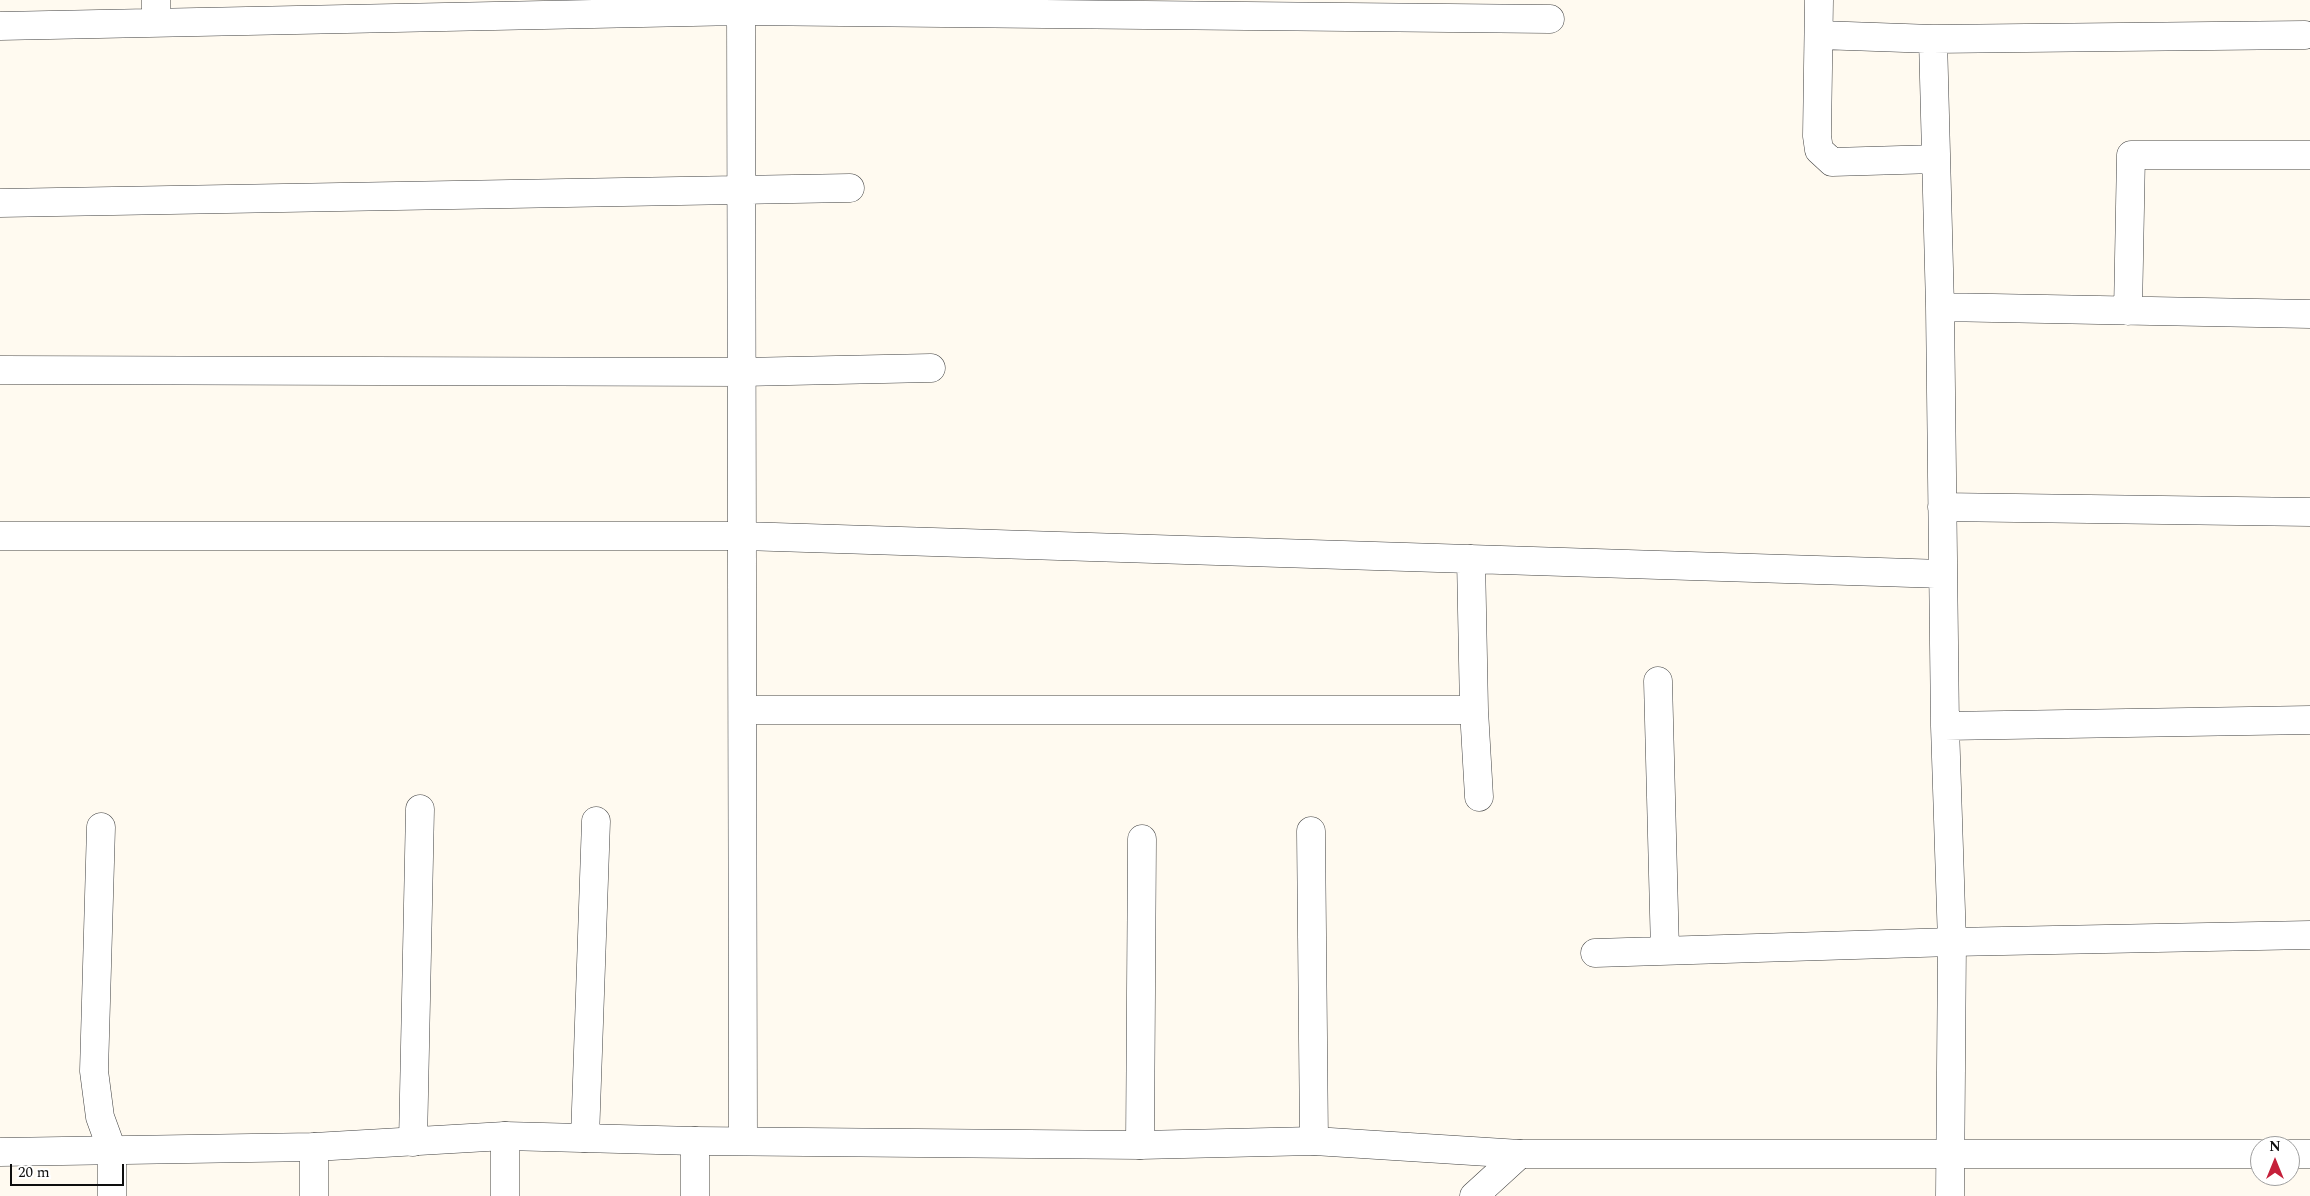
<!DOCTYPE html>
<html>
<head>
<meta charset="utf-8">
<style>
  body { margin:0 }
  #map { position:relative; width:2310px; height:1196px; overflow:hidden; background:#fffaf0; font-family:Spectral,serif }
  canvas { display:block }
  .north { position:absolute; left:2250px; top:1136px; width:50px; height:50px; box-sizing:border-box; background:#fff; border:1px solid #9f9f9f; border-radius:50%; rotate:0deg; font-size:14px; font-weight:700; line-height:20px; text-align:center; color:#0e0e0e }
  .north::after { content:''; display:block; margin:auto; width:18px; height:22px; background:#c5203a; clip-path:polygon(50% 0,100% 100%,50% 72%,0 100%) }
  .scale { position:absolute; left:10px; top:1164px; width:114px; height:22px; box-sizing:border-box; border:2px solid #0e0e0e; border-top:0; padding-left:6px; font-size:15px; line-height:18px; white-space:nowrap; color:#0e0e0e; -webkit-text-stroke:4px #fff; paint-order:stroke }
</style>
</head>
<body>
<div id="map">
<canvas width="2310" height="1196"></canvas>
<div class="north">N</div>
<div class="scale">20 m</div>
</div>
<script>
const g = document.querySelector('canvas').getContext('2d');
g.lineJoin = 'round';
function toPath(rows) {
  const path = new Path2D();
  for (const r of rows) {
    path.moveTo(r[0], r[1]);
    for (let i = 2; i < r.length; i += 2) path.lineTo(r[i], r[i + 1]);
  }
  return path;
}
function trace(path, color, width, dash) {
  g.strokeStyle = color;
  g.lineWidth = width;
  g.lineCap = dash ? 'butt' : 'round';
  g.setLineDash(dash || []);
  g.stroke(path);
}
const minor = toPath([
  [156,0,156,23],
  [741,0,743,1140],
  [1819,0,1817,136,1819,150,1832,162,1936,159],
  [0,26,741,11,1550,19],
  [1819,35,1933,39,2305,35],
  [1933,39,1940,307,1945,726,1952,942,1950,1196],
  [0,203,850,188],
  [1940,307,2310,314],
  [2128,311,2131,155,2310,155],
  [0,370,742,372,931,368],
  [1942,507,2310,512],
  [0,536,743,536,1943,574],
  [1471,559,1474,710,1479,797],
  [1658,681,1665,951],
  [743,710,1474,710],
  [1945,726,2310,720],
  [101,827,94,1071,100,1117,112,1150,112,1196],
  [1311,831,1314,1141],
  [1595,953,1952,942,2310,935],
  [505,1136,505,1196],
  [585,1138,596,821],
  [413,1142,420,809],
  [1140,1145,1142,839],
  [314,1196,314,1147],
  [695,1196,695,1141],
  [1474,1196,1520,1154]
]);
const tertiary = toPath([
  [0,1152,314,1147,505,1136,695,1141,1140,1145,1314,1141,1520,1154,2260,1154],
  [2290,1154,2310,1154]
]);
trace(minor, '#414141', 29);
trace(tertiary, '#414141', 29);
trace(minor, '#fff', 28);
trace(tertiary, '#fff', 28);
</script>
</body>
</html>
